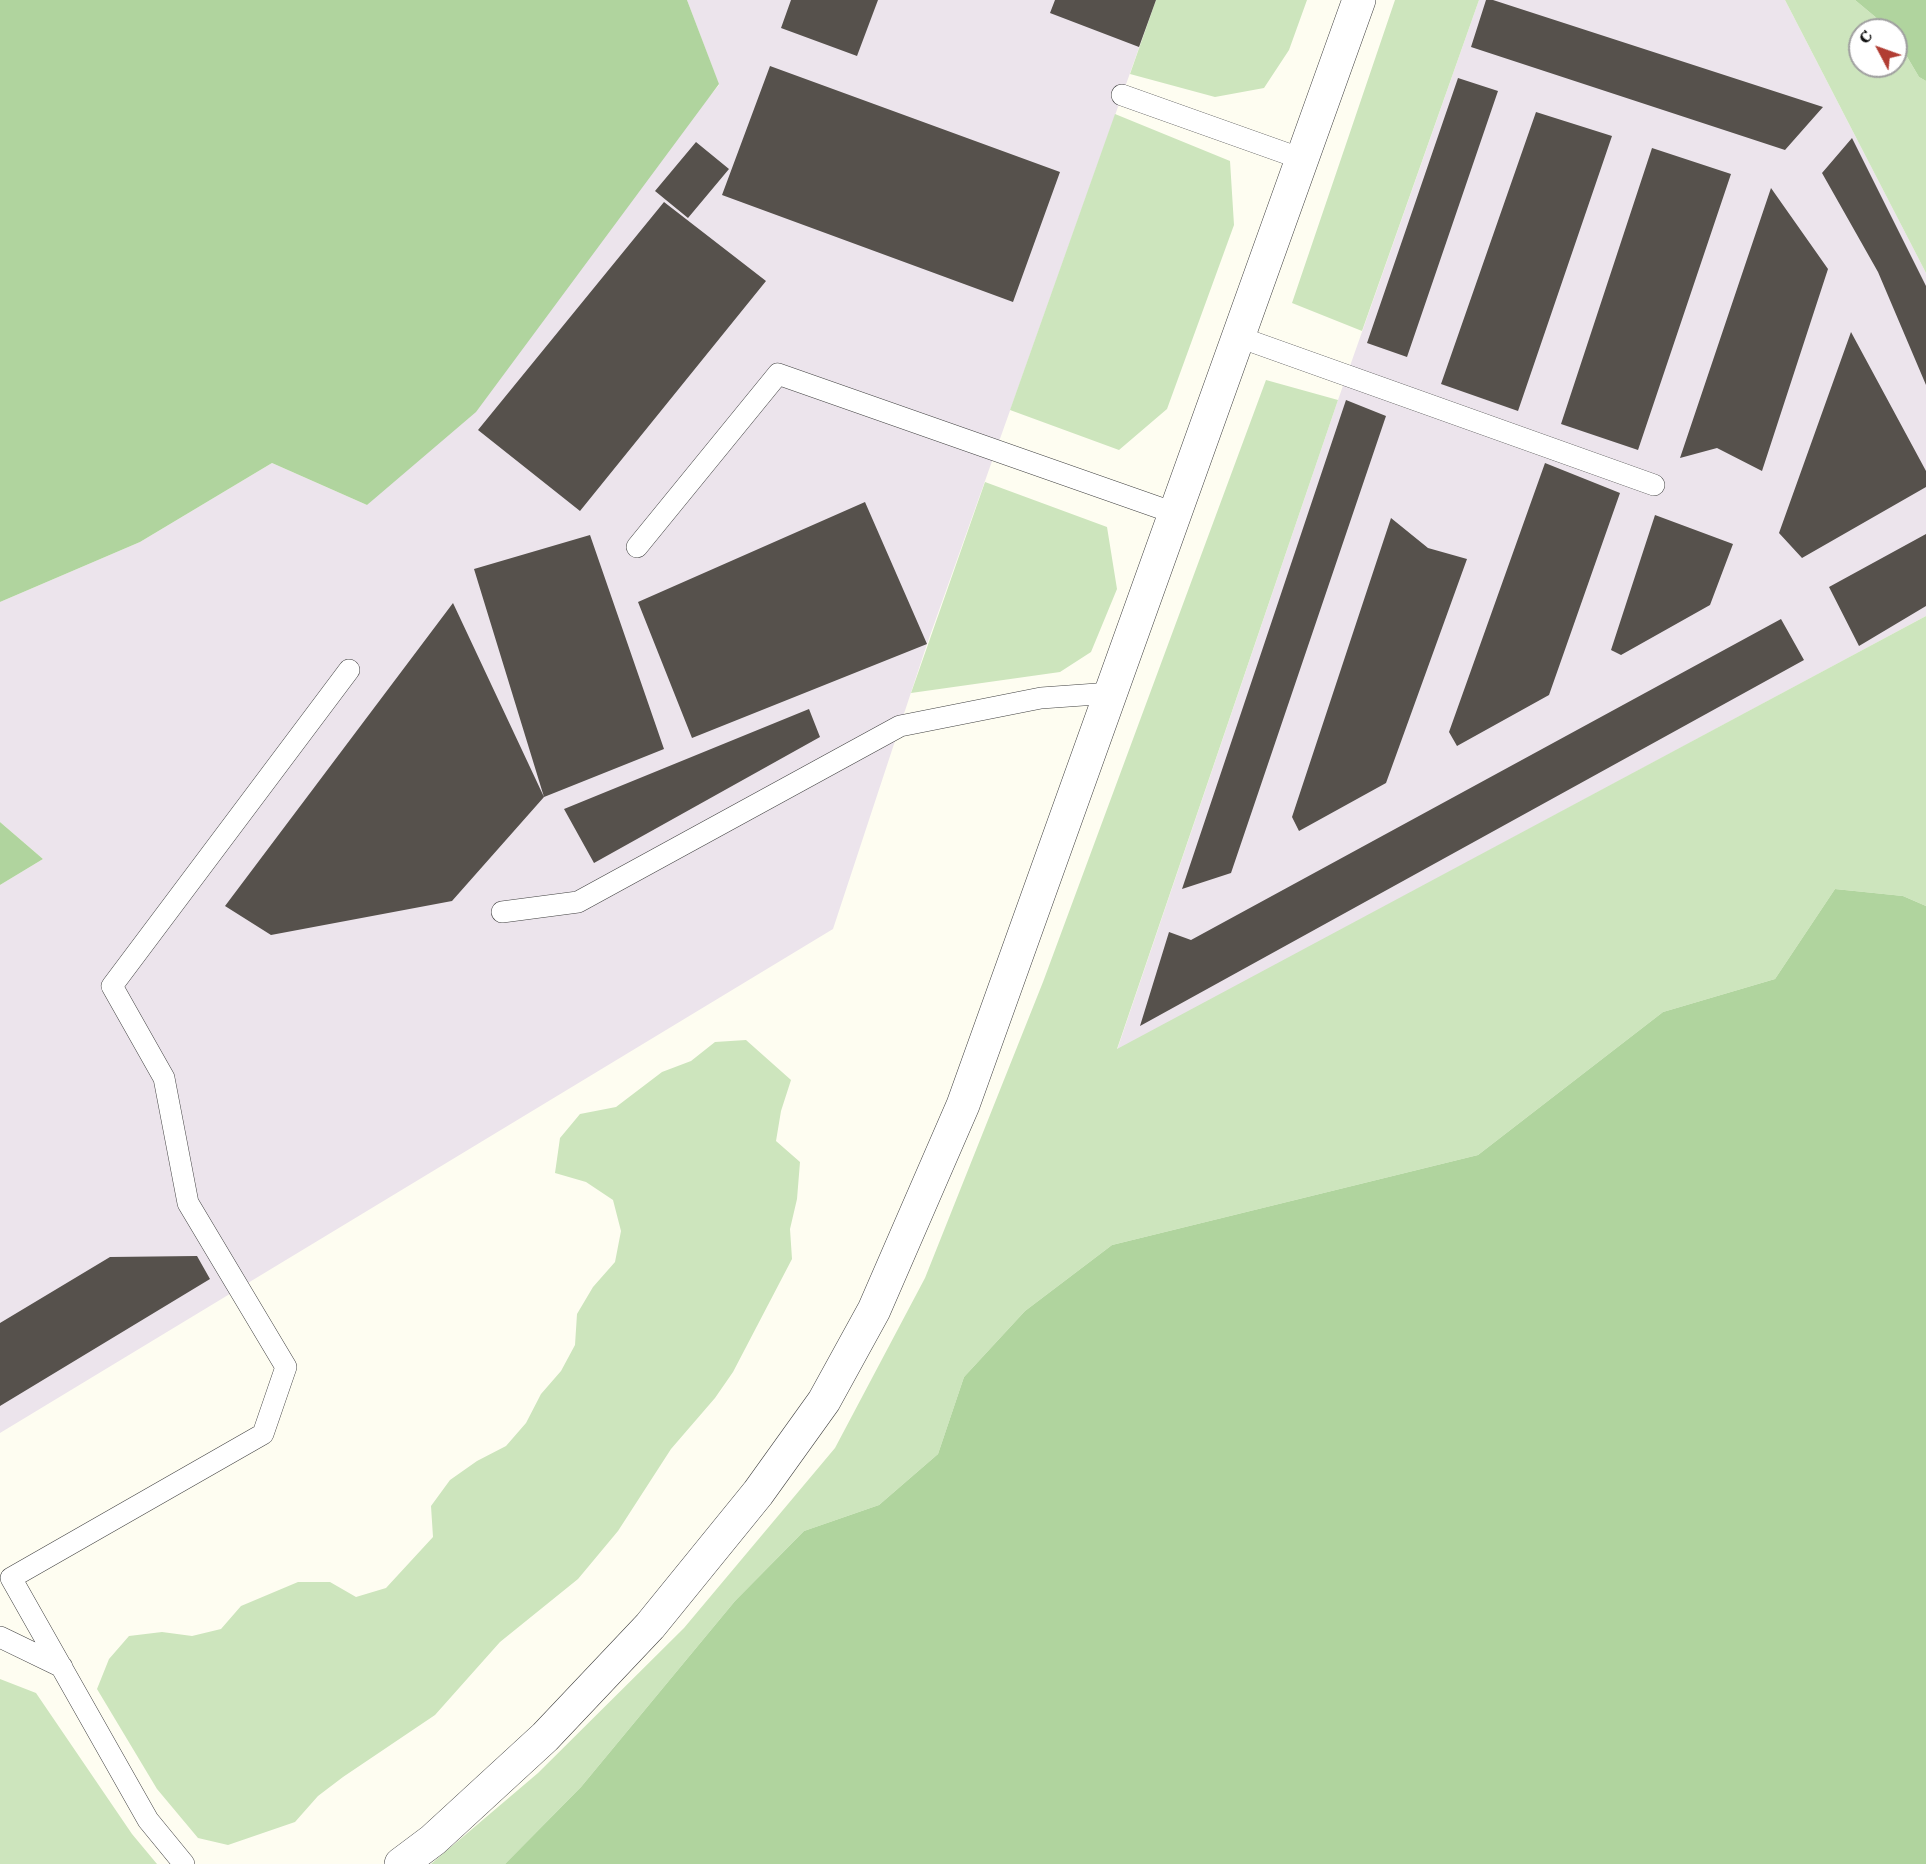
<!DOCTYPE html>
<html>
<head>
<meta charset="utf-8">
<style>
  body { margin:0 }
  #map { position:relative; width:1926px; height:1864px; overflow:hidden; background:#fefdf1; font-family:"Roboto Serif",serif }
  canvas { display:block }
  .north { position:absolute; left:1848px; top:18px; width:60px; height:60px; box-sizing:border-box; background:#fff; border:2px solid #9f9f9f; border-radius:50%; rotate:311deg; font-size:16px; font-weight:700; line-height:24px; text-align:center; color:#0e0e0e }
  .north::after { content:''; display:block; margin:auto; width:21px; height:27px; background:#b13d33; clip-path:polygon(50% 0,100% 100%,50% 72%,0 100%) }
</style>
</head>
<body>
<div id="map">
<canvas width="1926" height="1864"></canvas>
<div class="north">С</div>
</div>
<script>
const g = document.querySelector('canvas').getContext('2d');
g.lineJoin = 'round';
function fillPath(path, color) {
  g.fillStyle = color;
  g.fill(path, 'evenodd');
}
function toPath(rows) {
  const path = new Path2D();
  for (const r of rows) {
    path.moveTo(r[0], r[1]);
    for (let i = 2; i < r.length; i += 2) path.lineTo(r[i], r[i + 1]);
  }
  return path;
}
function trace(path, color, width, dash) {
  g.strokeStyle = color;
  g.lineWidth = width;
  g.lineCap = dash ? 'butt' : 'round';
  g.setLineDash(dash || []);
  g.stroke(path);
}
const industrial = toPath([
  [687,0,1156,0,927,644,833,929,0,1433,0,885,43,859,0,822,0,602,140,542,272,463,367,505,719,85],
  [1479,0,1785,0,1926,273,1926,616,1117,1050,1338,400]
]);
const green = toPath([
  [1156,0,1307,0,1289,50,1264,88,1215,97,1130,74],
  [1395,0,1479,0,1362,331,1292,303],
  [1785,0,1855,0,1891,30,1860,30,1860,66,1896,66,1896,38,1919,77,1926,81,1926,273],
  [1115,114,1230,161,1234,225,1167,409,1119,450,1010,410],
  [1266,380,1338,400,1117,1049,1926,616,1926,906,1903,896,1835,889,1775,979,1663,1012,1478,1155,1112,1245,1025,1311,964,1377,938,1454,879,1505,804,1531,735,1601,581,1787,505,1864,431,1864,538,1773,684,1628,835,1448,925,1278,1043,982],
  [985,482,1107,527,1117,589,1091,652,1060,672,911,693],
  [746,1040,791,1080,781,1111,776,1141,800,1162,797,1199,790,1229,792,1259,733,1372,715,1398,671,1449,618,1531,578,1579,500,1642,435,1715,343,1777,318,1796,295,1822,228,1845,198,1838,157,1789,97,1689,109,1659,129,1636,162,1632,192,1636,221,1629,241,1606,298,1582,330,1582,356,1597,386,1588,433,1537,431,1506,450,1480,477,1461,506,1446,526,1423,541,1394,561,1371,575,1345,577,1314,593,1287,615,1262,621,1231,613,1200,586,1182,555,1173,560,1138,580,1114,616,1107,662,1072,691,1061,715,1042],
  [0,1679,36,1693,132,1834,157,1864,0,1864]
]);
const forest = toPath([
  [0,0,687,0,719,84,476,412,367,505,272,463,140,542,0,602],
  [1855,0,1926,0,1926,81,1919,77,1896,38,1896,30,1891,30],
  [0,822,43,859,0,885],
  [1835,889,1903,896,1926,906,1926,1864,505,1864,581,1787,735,1601,804,1531,879,1505,938,1454,964,1377,1025,1311,1112,1245,1478,1155,1663,1012,1775,979]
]);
const building = toPath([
  [791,0,878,0,857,56,781,28],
  [1055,0,1156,0,1139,47,1050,13],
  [1486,0,1493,0,1823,107,1785,150,1471,47],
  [770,66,1060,172,1013,302,722,195],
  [1458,78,1498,91,1407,357,1367,343],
  [1536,112,1612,136,1518,411,1441,384],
  [1852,138,1926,286,1926,385,1878,272,1822,173],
  [696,142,729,169,688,218,655,191],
  [1652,148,1731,174,1638,450,1561,424],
  [1771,188,1828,269,1762,471,1717,448,1680,458],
  [664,202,766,281,580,511,478,430],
  [1851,332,1926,471,1926,487,1802,558,1779,533],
  [1346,400,1386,416,1231,873,1182,889],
  [1545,463,1620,493,1549,695,1457,746,1449,732],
  [865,502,927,644,692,738,638,602],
  [1655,515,1733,544,1710,605,1621,655,1611,650],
  [1391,518,1428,548,1467,559,1386,783,1299,831,1292,817],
  [1926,534,1926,606,1859,646,1829,587],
  [590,535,664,749,544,797,452,901,271,935,225,906,453,603,544,797,474,569],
  [1781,619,1804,660,1140,1026,1169,932,1191,940],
  [809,709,820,737,594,863,564,809],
  [197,1256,210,1279,0,1406,0,1323,110,1257]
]);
const service = toPath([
  [1122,95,1302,159],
  [1239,337,1654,485],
  [637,547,778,374,1177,514],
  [502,912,578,902,900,726,1041,698,1111,693],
  [0,1637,62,1667],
  [184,1864,148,1820,11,1578,263,1434,286,1367,188,1203,164,1078,112,986,349,670]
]);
const tertiary = toPath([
  [401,1864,433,1840,545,1737,650,1626,758,1493,824,1401,874,1310,963,1105,1359,0]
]);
fillPath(industrial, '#ece4ec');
fillPath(green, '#cde5bd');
fillPath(forest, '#b0d49e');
fillPath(building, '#56514c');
trace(service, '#414141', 22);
trace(tertiary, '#414141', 34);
trace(service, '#fff', 21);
trace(tertiary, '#fff', 33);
</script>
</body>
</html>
